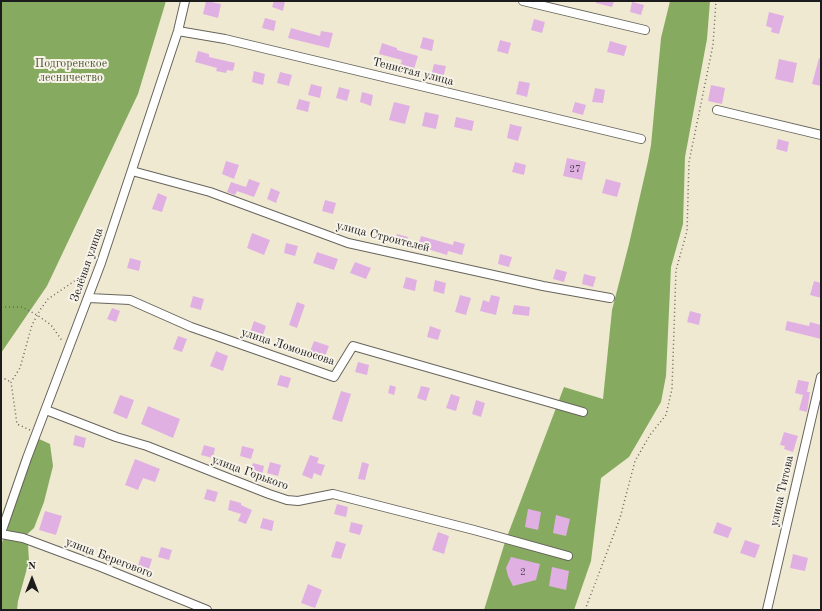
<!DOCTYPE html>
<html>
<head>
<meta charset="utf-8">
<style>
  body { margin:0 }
  #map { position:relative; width:822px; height:611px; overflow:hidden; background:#f0e9d2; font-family:"Old Standard TT",serif }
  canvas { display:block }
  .frame { position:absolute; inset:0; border:2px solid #1c1c1c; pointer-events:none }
  .north { position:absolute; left:12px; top:559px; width:40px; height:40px; -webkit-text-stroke:3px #f7f3e8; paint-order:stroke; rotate:0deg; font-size:11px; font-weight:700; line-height:16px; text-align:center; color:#1c1c1c }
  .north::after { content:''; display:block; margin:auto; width:14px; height:18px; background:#1c1c1c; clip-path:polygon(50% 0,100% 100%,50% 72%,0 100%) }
</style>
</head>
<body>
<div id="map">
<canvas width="822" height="611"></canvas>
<div class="frame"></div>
<div class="north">N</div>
</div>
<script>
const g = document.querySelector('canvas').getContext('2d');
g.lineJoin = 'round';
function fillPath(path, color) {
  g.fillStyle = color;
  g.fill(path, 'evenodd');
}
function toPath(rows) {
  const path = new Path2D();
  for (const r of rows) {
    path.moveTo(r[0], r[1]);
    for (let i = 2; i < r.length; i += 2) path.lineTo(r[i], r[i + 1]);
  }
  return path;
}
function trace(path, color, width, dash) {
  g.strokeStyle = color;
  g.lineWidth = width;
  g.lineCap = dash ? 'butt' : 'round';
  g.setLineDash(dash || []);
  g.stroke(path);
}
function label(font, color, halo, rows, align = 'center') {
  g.font = font + ' "Old Standard TT",serif';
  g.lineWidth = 4;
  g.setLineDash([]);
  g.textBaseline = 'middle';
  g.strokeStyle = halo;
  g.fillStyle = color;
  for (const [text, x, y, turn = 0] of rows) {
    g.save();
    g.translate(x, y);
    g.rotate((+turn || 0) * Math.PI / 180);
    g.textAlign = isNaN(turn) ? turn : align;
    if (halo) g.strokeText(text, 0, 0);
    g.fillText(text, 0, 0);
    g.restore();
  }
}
const forest = toPath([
  [1,1,166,1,138,94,47,286,1,353],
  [670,1,710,1,707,39,685,157,683,224,671,267,666,376,661,402,629,457,601,478,591,561,574,610,484,610,505,542,564,387,603,399,612,310,629,244,648,161,651,145,661,38],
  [37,438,50,444,53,466,44,502,34,528,23,538,28,545,29,561,18,601,17,610,1,610,1,544,5,536,7,534,8,522]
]);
const building = toPath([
  [206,1,221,4,218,18,203,14],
  [274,1,285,1,283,11,272,7],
  [596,1,614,1,612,7,596,3],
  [632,2,644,5,641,15,630,12],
  [769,12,784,16,779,34,771,32,772,28,766,26],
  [265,18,276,21,274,31,262,28],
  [534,19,545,22,542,33,531,30],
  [291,28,320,36,321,31,333,33,329,48,288,38],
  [423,37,434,40,432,51,420,48],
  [500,40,511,43,508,54,497,51],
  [610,41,627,46,624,56,607,52],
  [382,43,397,48,397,50,418,56,414,69,400,66,402,60,379,54],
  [198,51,209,54,209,57,235,63,233,71,227,70,226,73,216,71,217,68,195,62],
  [819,58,821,59,821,86,812,84],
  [779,59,797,63,793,83,775,79],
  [434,64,446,66,443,79,431,76],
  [254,71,265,74,263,85,252,82],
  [280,72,292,75,289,86,277,83],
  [519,81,530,83,527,97,516,94],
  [311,84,322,87,320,98,308,95],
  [711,85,725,88,722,104,708,101],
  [339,87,350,90,347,101,336,98],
  [595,88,605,90,603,103,592,102],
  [362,92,373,95,371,106,360,102],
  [299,99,310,102,308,112,296,109],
  [394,102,410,106,405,124,389,120],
  [575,102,586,105,583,115,572,112],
  [425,112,439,115,436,129,422,126],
  [456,117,474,121,472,131,454,127],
  [510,124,522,127,518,141,507,138],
  [778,139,789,142,787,152,776,149],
  [567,158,586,162,582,180,563,176],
  [226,161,239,165,234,179,222,174],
  [515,162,526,165,524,175,512,172],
  [249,179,260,183,254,197,237,191,235,195,227,192,231,182,246,187],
  [606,179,621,183,617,197,602,193],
  [271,188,280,192,276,203,267,199],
  [158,193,167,197,162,212,152,209],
  [325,200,336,203,333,214,322,211],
  [252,233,270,240,264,255,247,248],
  [397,234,408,237,405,247,394,244],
  [421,236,453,245,454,241,465,244,462,255,448,251,447,255,418,246],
  [286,243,298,246,295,256,284,253],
  [317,252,338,259,334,270,313,263],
  [500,254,512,257,509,267,498,264],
  [130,258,141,261,139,271,127,268],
  [355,262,371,268,366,279,350,273],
  [556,269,567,272,564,282,553,279],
  [584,274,596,277,593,287,582,284],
  [406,277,417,280,415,291,403,288],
  [435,280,446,283,444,294,433,291],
  [814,281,821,283,821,298,810,295],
  [460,295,471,298,466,315,455,312],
  [491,295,500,297,496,315,480,311,483,300,489,302],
  [193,296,204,299,201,310,190,307],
  [297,302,305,305,297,328,289,325],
  [514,305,530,307,529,316,512,314],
  [112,308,120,311,116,322,107,319],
  [690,311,701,314,699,325,687,322],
  [254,321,266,326,262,338,250,333],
  [787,321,809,326,810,322,821,325,821,339,785,330],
  [430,326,441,330,438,340,427,337],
  [178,336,187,339,182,352,173,349],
  [314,341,329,346,324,359,309,354],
  [216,351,228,356,223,371,210,366],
  [358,362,369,365,367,375,355,372],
  [280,375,291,378,288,388,277,385],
  [798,380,809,382,807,392,810,392,807,412,799,410,803,395,795,393],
  [390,385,396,387,394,395,388,393],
  [421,386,430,388,426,401,417,398],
  [341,391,351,394,342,422,332,419],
  [451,394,460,397,456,411,446,408],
  [120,395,134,400,127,419,113,413],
  [476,400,485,403,481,417,472,414],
  [148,406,180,419,173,438,141,424],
  [784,432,798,436,793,452,784,449,785,446,780,445],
  [75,435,86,438,84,448,73,445],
  [204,445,215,448,213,458,201,455],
  [242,446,254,449,251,459,240,456],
  [310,455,319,458,317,463,325,465,321,476,314,473,312,479,302,475],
  [135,459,160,469,155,482,143,478,138,490,125,485],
  [270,462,281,465,278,476,267,473],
  [362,462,369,464,365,480,358,479],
  [253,463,264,466,262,476,250,473],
  [207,489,218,492,215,502,204,499],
  [230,500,241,503,241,505,252,510,246,524,238,521,241,514,228,510],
  [337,504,348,507,346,517,334,514],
  [528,509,541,512,538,530,525,527],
  [45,511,62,516,56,535,39,530],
  [556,515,570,519,566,536,553,533],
  [263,518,274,521,272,531,260,528],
  [351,522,363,525,360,535,349,532],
  [717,522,732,528,728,538,713,533],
  [438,532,449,536,444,554,432,550],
  [745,540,760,545,755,558,740,553],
  [336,541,346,544,341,559,331,557],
  [161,547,172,550,169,560,158,557],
  [793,554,808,558,805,571,790,568],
  [141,556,152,559,149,569,138,566],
  [511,557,540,564,536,580,513,586,508,576,506,568],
  [552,567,569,571,566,590,549,586],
  [308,584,322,590,315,608,301,603]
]);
const path = toPath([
  [1,307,22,307,37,315,51,325,63,342],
  [1,377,11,382],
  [30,430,17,424,11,382,20,368,32,325,40,310,48,299,89,271],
  [585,610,620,518,635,461,650,435,666,415,672,389,676,270,687,231,689,162,713,45,716,1]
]);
const minor = toPath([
  [523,1,645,30],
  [178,31,225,39,641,139],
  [717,110,821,135],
  [132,171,210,192,348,243,543,286,610,298],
  [89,298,130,300,191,327,334,377,353,346,583,412],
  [46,410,116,437,147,446,269,494,287,500,298,501,333,494,474,530,568,556],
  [1,533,27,458,101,263,178,31,185,1],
  [1,534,23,538,101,567,207,610],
  [767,610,821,377]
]);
const numberNames = [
  ["27",575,169],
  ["2",523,572]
];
const parkNames = [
  ["Подгоренское",71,64],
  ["лесничество",71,78]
];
const streetNames = [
  ["Тенистая улица",413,72,14],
  ["улица Строителей",383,237,14],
  ["Зелёная улица",87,265,-71],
  ["улица Ломоносова",288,347,18],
  ["улица Горького",250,473,20],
  ["улица Титова",782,491,-77],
  ["улица Берегового",109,558,21]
];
fillPath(forest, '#86ab60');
fillPath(building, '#e0b0e3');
trace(minor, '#66645c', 10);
trace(path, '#66645c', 1.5, [1, 3]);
trace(minor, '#fff', 8);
label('10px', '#4d414e', null, numberNames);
label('12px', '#4d5838', '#f7f3e8', parkNames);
label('12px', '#1c1c1c', '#f7f3e8', streetNames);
</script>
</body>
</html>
